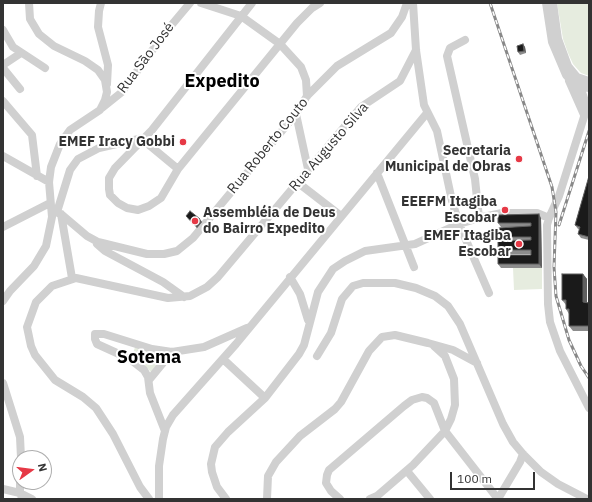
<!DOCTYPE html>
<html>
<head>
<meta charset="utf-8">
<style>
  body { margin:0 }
  #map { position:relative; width:592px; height:502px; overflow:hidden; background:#fff; font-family:"IBM Plex Sans",sans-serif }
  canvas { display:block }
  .frame { position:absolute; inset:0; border:4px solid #333; pointer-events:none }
  .north { position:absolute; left:12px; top:450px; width:40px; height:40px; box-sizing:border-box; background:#fff; border:1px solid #adadad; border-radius:50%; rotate:76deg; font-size:11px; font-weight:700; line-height:16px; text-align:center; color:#333 }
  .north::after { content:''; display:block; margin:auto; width:14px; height:18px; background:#e63946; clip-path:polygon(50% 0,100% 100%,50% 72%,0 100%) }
  .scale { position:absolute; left:450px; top:472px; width:85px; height:18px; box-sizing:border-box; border:2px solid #333; border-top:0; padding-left:5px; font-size:12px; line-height:14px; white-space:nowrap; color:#333; -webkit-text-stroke:3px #fff; paint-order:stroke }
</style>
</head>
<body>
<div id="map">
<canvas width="592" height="502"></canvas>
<div class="frame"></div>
<div class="north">N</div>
<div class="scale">100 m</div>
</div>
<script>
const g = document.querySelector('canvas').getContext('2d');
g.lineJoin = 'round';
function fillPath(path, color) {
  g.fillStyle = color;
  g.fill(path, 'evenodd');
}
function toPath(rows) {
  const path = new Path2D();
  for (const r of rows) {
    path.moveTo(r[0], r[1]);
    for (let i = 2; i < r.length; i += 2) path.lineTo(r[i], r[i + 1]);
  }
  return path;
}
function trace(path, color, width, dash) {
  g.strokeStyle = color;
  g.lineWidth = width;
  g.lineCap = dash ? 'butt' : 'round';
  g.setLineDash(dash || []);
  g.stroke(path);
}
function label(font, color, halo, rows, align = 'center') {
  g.font = font + ' "IBM Plex Sans",sans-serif';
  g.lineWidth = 4;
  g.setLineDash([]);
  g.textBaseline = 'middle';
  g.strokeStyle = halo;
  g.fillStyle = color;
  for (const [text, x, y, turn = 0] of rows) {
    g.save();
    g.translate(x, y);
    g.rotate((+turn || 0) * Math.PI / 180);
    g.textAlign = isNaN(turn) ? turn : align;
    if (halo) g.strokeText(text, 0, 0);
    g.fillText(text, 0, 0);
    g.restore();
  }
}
const green = toPath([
  [557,3,589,3,589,76,581,73,573,64,568,53,563,39],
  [513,268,542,268,542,289,514,290],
  [135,347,166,354,152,373,142,363,132,357]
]);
const minor = toPath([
  [101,3,99,11,98,27,108,65,107,84],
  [201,3,241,16,280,44,301,67,306,80,307,96],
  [252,3,152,130,115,168,109,178,109,189,110,195,118,203,127,208,138,210,149,206,161,198,178,169,297,23,312,8,320,3],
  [413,3,416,50,424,105,437,131,452,201,459,224,489,293],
  [546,3,552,42,566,75,576,86,589,88],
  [553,3,558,39,568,66,577,77,589,81],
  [3,30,13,47,45,68],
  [465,40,450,48,447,56,475,179,479,218],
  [3,65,21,53],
  [3,68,20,89],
  [569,81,584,115],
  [579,83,587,107],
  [3,101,32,135,37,176],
  [589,101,559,196,549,218,547,225,548,304,550,322,560,351,589,408],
  [102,108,122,92,164,34,190,3],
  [296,114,308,169],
  [143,140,178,169],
  [3,156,49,182],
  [377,173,414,267],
  [297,182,341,216],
  [52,211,61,214,87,236,98,242,147,254,164,254,177,251,193,238,296,114,307,96,337,66,391,33,402,17,407,3],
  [57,212,70,170,78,159,99,148,143,138],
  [61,214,72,278],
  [3,227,50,203],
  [97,244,105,251,163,282,184,297],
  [290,277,300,294,308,320],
  [3,301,10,291,34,266,46,246,52,217,49,182,51,167,60,144,70,130,100,110,105,100,107,92,105,80,98,70,85,61,54,46,39,34,30,19,29,3],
  [317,356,331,333,342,299,353,286,363,283,395,283,416,288,435,296,448,306,460,324,503,424,513,442,523,454,541,472,558,484,587,499],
  [223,359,265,398],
  [149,380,172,352],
  [3,383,20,437,21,458],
  [165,431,150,393,148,377,144,370,130,359,97,344,95,339,95,334,104,334,152,349,172,352,204,347,247,328],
  [407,471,430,499],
  [20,475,20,493,22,498],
  [3,489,20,493,32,499],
  [149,499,140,487,113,434,96,408,83,397,55,380,35,355,31,346,27,327,36,302,52,286,76,278,168,298,190,296,207,287,218,277,361,107,400,81,416,50],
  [159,499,159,466,163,439,166,427,173,415,236,344,427,113],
  [226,499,217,487,212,472,211,464,215,447,228,432,265,398,299,354,304,345,318,292,333,269,345,261,365,251,415,244,459,224,483,217,502,213,537,213,549,218],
  [267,499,268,476,276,462,300,436,335,409,341,402,369,351,382,337,395,335,428,343,453,350,477,363],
  [340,499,331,491,326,483,327,475,329,470,404,406,412,400,422,397,427,398,434,403,445,431,498,499],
  [370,499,377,496,413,465,445,431,451,419,455,405,454,379,445,356,434,346],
  [498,499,520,462,523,454]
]);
const rail = toPath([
  [490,3,552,187,556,212,554,267,556,296,569,340,581,366,589,378],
  [559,225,589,131]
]);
const wall = toPath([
  [523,44,525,47,526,53,520,55,518,52],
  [589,176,589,240,581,238,578,234,580,230,578,229,575,225],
  [186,216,202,222,197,228,188,219],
  [541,218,542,268,501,268,498,264,531,255,531,254,501,254,498,250,501,241,498,237,520,227,501,227,498,223],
  [583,274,587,279,587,302,589,303,589,331,573,331,569,326,569,314,566,309,566,305,562,300]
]);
const shadedWall = toPath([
  [523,44,525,47,526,53,524,51],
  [539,214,541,218,542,268,539,264],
  [200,219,202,222,197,228,195,225],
  [583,274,587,279,587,307,583,302]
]);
const building = toPath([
  [523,44,524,51,518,52,517,46,523,44],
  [589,176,589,237,578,234,580,227,575,225,589,176],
  [190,211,200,219,195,225,186,216,190,211],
  [539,214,539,264,498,264,498,255,531,255,531,250,498,250,498,241,531,240,531,237,498,237,498,228,531,226,531,223,498,223,498,215,539,214],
  [562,274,583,274,583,302,589,303,589,326,569,326,569,309,566,309,566,300,562,300,562,274]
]);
const markers = [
  [183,142,4,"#e63946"],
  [519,159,4,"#e63946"],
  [505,210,4,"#e63946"],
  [195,221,4,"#e63946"],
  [519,244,4,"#e63946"]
];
const streetNames = [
  ["Rua São José",146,58,-53],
  ["Rua Roberto Couto",268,146,-51],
  ["Rua Augusto Silva",329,147,-49]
];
const poiNames = [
  ["EMEF Iracy Gobbi",175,142],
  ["Secretaria",511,151],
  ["Municipal de Obras",511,167],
  ["EEEFM Itagiba",497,202],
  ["Escobar",497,218],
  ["Assembléia de Deus",203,213,"left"],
  ["do Bairro Expedito",203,229,"left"],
  ["EMEF Itagiba",511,236],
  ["Escobar",511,252]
];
const districtNames = [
  ["Expedito",222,82],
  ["Sotema",149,358]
];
fillPath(green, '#e6ecdf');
trace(minor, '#d0d0d0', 8);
trace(rail, '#888', 3);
trace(rail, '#fff', 1.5, [4.5]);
fillPath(wall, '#8c8c8c');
fillPath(shadedWall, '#5f5f5f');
fillPath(building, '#1a1a1a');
trace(building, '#5f5f5f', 1);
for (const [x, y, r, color] of markers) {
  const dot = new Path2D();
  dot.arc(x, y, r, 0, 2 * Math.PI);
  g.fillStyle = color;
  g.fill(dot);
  trace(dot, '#fff', 1.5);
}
label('14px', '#333', '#fff', streetNames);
label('bold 14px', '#333', '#fff', poiNames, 'right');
label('bold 18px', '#000', '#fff', districtNames);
</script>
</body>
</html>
